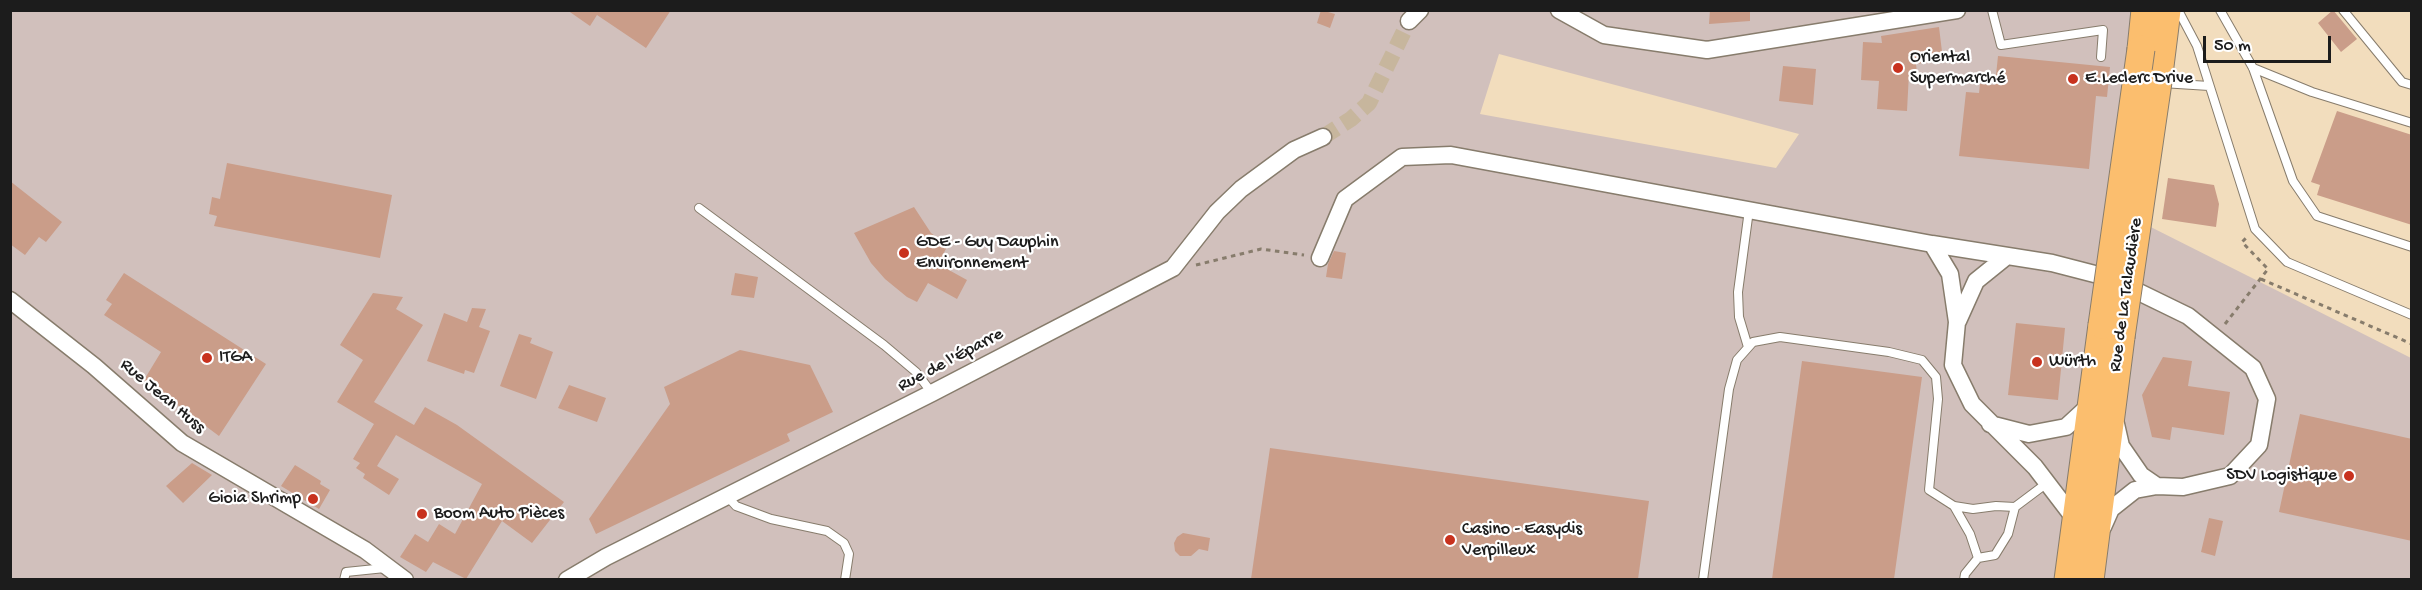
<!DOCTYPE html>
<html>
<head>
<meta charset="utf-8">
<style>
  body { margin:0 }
  #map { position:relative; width:2422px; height:590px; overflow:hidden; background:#f2ddbd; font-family:"Gochi Hand",sans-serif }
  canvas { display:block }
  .frame { position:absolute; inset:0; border:12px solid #1c1c1c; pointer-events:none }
  .scale { position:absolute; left:2203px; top:36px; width:128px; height:27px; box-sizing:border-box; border:3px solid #1c1c1c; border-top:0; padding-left:8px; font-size:18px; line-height:21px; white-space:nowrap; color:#1c1c1c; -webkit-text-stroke:4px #fff; paint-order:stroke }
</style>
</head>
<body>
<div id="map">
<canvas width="2422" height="590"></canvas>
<div class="frame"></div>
<div class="scale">50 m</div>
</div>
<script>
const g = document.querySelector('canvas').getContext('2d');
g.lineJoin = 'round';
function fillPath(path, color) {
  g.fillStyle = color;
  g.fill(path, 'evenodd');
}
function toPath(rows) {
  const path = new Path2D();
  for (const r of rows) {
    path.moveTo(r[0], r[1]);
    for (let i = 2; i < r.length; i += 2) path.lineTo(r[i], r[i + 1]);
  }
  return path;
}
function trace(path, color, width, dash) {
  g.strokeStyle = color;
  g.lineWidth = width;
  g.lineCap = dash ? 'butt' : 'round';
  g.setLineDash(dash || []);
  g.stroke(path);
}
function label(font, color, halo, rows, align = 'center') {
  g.font = font + ' "Gochi Hand",sans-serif';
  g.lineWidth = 4.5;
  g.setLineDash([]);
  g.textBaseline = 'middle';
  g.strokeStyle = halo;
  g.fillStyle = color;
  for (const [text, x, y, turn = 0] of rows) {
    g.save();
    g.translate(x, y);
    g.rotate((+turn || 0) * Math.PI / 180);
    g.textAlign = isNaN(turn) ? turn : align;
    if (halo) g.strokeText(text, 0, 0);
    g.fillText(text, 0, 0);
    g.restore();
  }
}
const industrial = toPath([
  [10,11,2147,11,2109,206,2411,358,2411,579,11,579],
  [1499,54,1799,134,1776,168,1480,114]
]);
const building = toPath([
  [567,10,671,10,646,48,597,15,590,26],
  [1321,10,1335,14,1330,28,1317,23],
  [1710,10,1750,10,1750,21,1709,24],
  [2333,10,2357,39,2341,52,2318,23],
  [1939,27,1943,60,1916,64,1917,73,1909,73,1907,111,1877,109,1879,81,1861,80,1863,42,1882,43,1881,36],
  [1998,56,2110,67,2107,97,2096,96,2089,169,1959,156,1966,92,1979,93,1980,84,1995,85],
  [1783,66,1816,69,1813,105,1779,101],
  [2337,111,2412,135,2412,225,2317,195,2320,185,2311,182],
  [227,163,392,195,380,258,214,226,217,216,209,214,212,197,220,199],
  [2168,178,2214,185,2219,204,2216,227,2162,219],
  [10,181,62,222,46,242,39,237,25,255,10,244],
  [914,207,931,233,948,245,938,264,967,280,957,299,928,283,917,302,907,297,885,279,871,263,854,233],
  [1334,251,1346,253,1342,279,1326,277,1328,264],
  [124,273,266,364,219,436,144,380,161,352,104,315,112,304,106,300],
  [735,273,758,277,754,298,731,295],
  [373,293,403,297,396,309,423,325,374,402,414,425,425,407,457,425,564,502,532,543,502,521,466,579,433,562,426,572,400,557,415,534,428,542,439,524,455,534,482,484,396,435,377,466,399,479,389,495,363,478,365,474,356,468,360,463,353,459,374,424,337,402,363,360,340,345],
  [472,308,486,309,479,327,490,331,474,373,465,370,464,374,427,361,444,313,467,322],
  [2016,323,2065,328,2058,400,2008,395],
  [519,334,532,338,530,343,553,352,536,399,500,386],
  [740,350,810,365,833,412,787,434,790,441,596,534,589,519,670,404,664,387],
  [2163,357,2192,361,2188,386,2230,392,2224,435,2172,427,2170,440,2152,437,2142,395],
  [1802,361,1922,377,1894,579,1772,579],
  [569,385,606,398,597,422,558,408],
  [2300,414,2412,439,2412,541,2279,512],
  [1270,448,1649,501,1638,579,1251,579],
  [192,463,212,475,183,503,166,486],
  [295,465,321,481,320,484,330,490,319,509,281,486],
  [2209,518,2223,521,2215,556,2201,552],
  [1183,533,1210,538,1208,551,1199,549,1191,556,1180,556,1175,551,1174,543,1177,537]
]);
const minorTunnel = toPath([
  [1323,137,1351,119,1369,103,1409,21]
]);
const path = toPath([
  [1196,265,1261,249,1304,255],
  [2261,279,2412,344],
  [2225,324,2268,269,2242,242,2246,238]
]);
const service = toPath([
  [1992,10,2001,45,2103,30,2101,57],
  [2178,10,2197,46,2255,229,2287,262,2412,315],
  [2220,10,2253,68,2293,181,2317,216,2412,247],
  [2343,10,2402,82,2412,85],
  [2253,68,2312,92,2412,123],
  [2162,83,2209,86],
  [699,208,884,345,916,372,932,393],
  [1748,347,1739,317,1738,292,1749,210],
  [727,496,736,506,771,519,827,531,844,543,849,554,845,580],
  [1954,506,1970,534,1978,558],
  [2015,507,2047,483],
  [344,580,346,572,385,568],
  [1703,580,1729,389,1737,360,1753,342,1780,337,1889,352,1922,360,1936,377,1938,399,1929,490,1954,506,1973,509,1996,506,2015,507,2008,534,1995,555,1978,558,1965,574,1964,580]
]);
const minor = toPath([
  [1559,10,1604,35,1707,50,1957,10],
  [1409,21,1420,10],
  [1932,244,1950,274,1957,322,1953,365,1972,404,2035,467,2077,522],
  [1320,258,1345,199,1402,157,1451,155,1932,244,2052,263,2110,278,2188,316,2253,368,2267,399,2259,445,2230,476,2183,487,2157,486,2135,490,2111,509,2103,527],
  [10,300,94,366,182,443,365,550,405,580],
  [1958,321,1976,281,2007,256],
  [1990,424,2029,434,2066,427,2091,404],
  [2116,424,2121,446,2141,475,2157,486],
  [567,580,606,557,932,393,1173,268,1217,212,1241,189,1294,150,1323,137]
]);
const primary = toPath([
  [2141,49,2145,10],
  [2158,82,2167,10],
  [2068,580,2102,325],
  [2090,580,2121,337]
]);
const primaryBridge = toPath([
  [2102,325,2141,49],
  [2121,337,2158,82]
]);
const markers = [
  [1898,68,6,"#c8321e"],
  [2073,79,6,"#c8321e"],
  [904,253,6,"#c8321e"],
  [207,358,6,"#c8321e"],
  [2037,362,6,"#c8321e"],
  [2349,476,6,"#c8321e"],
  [313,499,6,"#c8321e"],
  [422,514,6,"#c8321e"],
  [1450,540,6,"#c8321e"]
];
const poiNames = [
  ["Oriental",1910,58],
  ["Supermarché",1910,79],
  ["E.Leclerc Drive",2085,79],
  ["GDE - Guy Dauphin",916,243],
  ["Environnement",916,264],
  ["ITGA",219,358],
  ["Würth",2049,362],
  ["SDV Logistique",2337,476,"right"],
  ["Gioia Shrimp",301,499,"right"],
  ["Boom Auto Pièces",434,514],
  ["Casino - Easydis",1462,530],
  ["Verpilleux",1462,551]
];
const streetNames = [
  ["Rue de La Talaudière",2127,295,-82],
  ["Rue de l'Éparre",951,361,-28],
  ["Rue Jean Huss",162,397,40]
];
fillPath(industrial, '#d1c0bc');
fillPath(building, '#ca9d89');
trace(minorTunnel, '#c7b69d', 16, [16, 8]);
trace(service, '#877c6c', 10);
trace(minor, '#877c6c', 19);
trace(primary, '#877c6c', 29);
trace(path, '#877c6c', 3, [4.5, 4.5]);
trace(service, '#fff', 8);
trace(minor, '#fff', 16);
trace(primary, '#fbbe6e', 27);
trace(primaryBridge, '#877c6c', 29, []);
trace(primaryBridge, '#fbbe6e', 27);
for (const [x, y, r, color] of markers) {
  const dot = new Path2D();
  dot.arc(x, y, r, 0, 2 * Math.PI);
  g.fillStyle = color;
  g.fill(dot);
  trace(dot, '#fff', 2);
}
label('18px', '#1c1c1c', '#fff', poiNames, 'left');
label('18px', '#1c1c1c', '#fff', streetNames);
</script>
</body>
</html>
